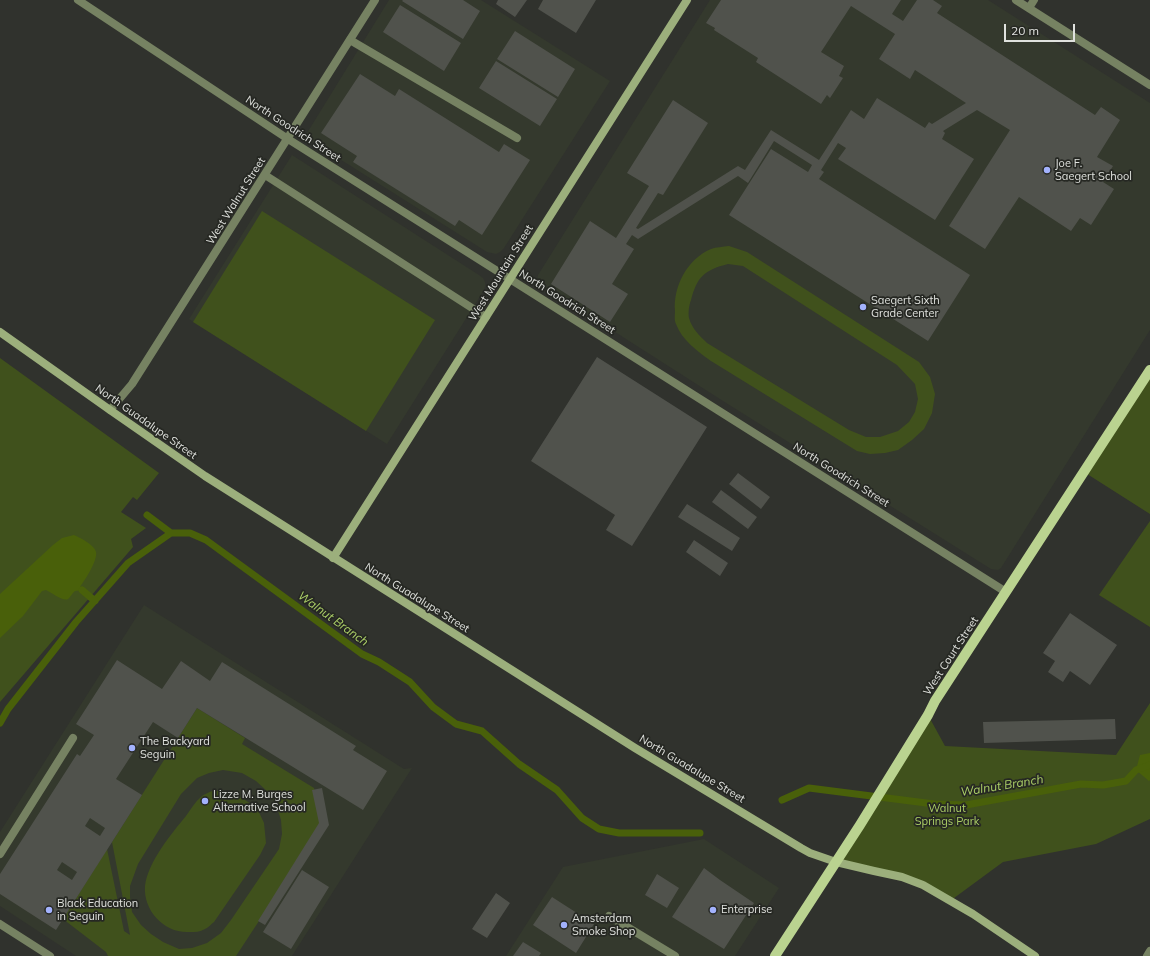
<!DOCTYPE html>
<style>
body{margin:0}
#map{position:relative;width:1150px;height:956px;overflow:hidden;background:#30322d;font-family:Mulish,sans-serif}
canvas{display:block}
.scale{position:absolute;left:1004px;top:24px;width:71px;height:18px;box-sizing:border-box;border:2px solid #e0e2de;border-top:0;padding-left:5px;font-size:12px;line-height:14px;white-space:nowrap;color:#e0e2de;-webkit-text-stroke:3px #262823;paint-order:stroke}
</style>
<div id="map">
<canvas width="1150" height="956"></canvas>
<div class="scale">20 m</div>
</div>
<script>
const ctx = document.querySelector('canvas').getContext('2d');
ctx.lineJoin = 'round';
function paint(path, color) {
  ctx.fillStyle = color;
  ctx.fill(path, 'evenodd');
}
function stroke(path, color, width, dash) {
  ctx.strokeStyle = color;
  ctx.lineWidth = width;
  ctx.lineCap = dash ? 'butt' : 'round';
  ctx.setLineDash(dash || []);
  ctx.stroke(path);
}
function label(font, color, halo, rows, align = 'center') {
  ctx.font = font + ' Mulish,sans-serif';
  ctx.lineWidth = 3.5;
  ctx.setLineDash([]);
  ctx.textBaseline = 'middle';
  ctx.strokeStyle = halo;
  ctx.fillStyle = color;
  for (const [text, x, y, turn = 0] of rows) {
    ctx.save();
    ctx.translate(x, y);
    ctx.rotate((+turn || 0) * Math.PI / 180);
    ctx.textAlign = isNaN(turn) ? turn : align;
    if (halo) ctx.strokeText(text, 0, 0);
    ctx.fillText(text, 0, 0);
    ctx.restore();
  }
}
paint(new Path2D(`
 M389 0H481L610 81 504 248 500 252 496 254 487 252 308 139 306 136 307 133Z
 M710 0H988L1150 103V330L1001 568 998 570 991 569 723 401 540 284 537 281 538 275Z
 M292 155 479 275 483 278 485 282V286L484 290 387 444 189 319Z
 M144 605 404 769 412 768 292 956H76L0 906V832Z
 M704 839 779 888 735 956H506L563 867Z`), '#34392d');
paint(new Path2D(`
 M262 211 435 320 366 431 193 322Z
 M729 246 747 252 919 362 930 377 935 394 932 413 924 429 912 440 898 450 885 453 870 454 857 451 711 361C697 351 682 340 676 324 674 320 675 315 675 311 673 287 687 259 711 249 716 247 723 247 729 246ZM728 264 743 266 897 365 915 384 918 399 915 412 909 422 898 431 880 437H866L849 430 707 343C700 336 692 329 689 318 688 313 689 305 691 300 697 277 704 270 728 264Z
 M0 358 159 473 137 500 133 497 121 512 146 528 131 539 133 547 0 702Z
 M1150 370V514L1084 472Z
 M1150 521V627L1099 595Z
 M1150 703V819L1096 844 1003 862 950 901 923 885 836 862 928 715 945 746 1116 755Z
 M197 708 245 738 242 744 314 788 322 825 236 956H108L106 952 63 919 107 849 124 931 130 935 112 842ZM223 770 242 773 256 781 268 792 276 804 281 820 282 834 279 849 231 920 221 933 207 943 192 948 179 949 163 942 151 934 141 925 132 912 130 897V886L138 864 181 794 197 778 209 773Z
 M212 791H226L242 798 257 808 264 823 266 843 260 855 214 922C211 924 208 928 205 929 200 932 195 932 190 932 165 934 143 911 145 886 148 862 171 834 186 816 191 809 195 802 201 797 204 794 208 793 212 791Z`), '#40511c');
paint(new Path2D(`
 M74 535C80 538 94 544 96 552 98 560 85 580 80 587L82 590 75 591C72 593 70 598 68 599 63 602 51 592 46 590L42 591 23 616 0 638V594L53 545 62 538Z
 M1150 753V780L1149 781 1136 770 1140 755Z`), '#49600a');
stroke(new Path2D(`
 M147 515 171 533
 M82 590 95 601
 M0 723 8 709 76 622 128 563 171 533H190L206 540 362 654 379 662 410 682 433 707 456 724 482 731 519 764 557 790 582 818 599 829 619 833H700
 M782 800 809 788 934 804 966 805 1081 784 1103 785 1126 781 1136 770 1150 765`), '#49600a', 7);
paint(new Path2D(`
 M403 0H463L480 11 463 39 402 1Z
 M498 0H527L515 17 496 4Z
 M543 0H596L576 33 538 9Z
 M721 0H901L892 14 903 21 917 0H933L942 6 937 13 1095 115 1101 107 1120 120 1097 157 1113 166 1103 182 1114 189 1091 225 1080 218 1071 231 1019 197 985 249 949 226 1010 130 977 110 943 131 945 133 942 139 974 159 935 220 838 159 846 148 838 143 821 170 824 172 819 179 970 275 928 341 729 215 771 149 808 172 812 165 774 141 748 183 738 176 638 239 632 235 626 244 634 249 612 284 628 294 610 322 551 284 590 221 616 238 649 186 627 173 673 100 708 123 663 195 658 193 636 228 638 229 738 166 745 170 771 130 819 160 851 110 864 119 877 98 925 128 929 122 932 124 966 103 915 70 910 79 879 59 895 34 851 6 821 52 844 66 839 76 843 78 830 98 827 95 821 104 756 62 758 58 714 30 715 28 706 23Z
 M400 5 461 43 444 71 383 32Z
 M515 31 575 69 558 97 497 59Z
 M496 61 557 99 540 126 479 88Z
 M360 74 395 96 399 89 499 152 504 144 530 160 482 235 459 220 455 226 353 162 357 156 321 133Z
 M597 357 707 427 632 546 606 530 615 515 531 461Z
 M738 473 770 497 761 509 729 484Z
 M721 490 757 517 748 529 712 502Z
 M687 504 740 538 732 551 678 517Z
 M694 540 728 563 720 576 686 552Z
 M1070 613 1117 645 1090 685 1070 671 1063 682 1048 672 1055 661 1043 653Z
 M117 660 162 689 181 661 210 681 222 662 356 746 353 750 387 771 363 810 197 708 178 738 153 722 116 779 142 795 56 930 0 894V874L77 754 80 756 94 735 76 724ZM90 818 105 828 100 836 85 826ZM62 862 77 872 72 880 57 870Z
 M1115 719 1116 739 984 743 983 722Z
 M322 788 329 825 265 925 258 921 319 823 312 790Z
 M704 868 720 880 754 903 724 949 672 917Z
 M302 870 329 887 291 949 263 932Z
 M657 874 679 888 667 908 645 895Z
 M496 893 510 903 487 938 472 929Z
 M552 897 594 924 576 953 533 925Z
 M523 942 541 953 539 956H513Z`), '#50524c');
stroke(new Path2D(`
 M350 40 517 138
 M265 175 486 317
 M0 854 73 738
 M609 916 675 956`), '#768262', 8);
stroke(new Path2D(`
 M78 0 288 139 1006 592
 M1016 0 1150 85
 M1029 8 1034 0
 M110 410 132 384 375 0
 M0 924 50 956
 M1147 956 1150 951`), '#768262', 8);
stroke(new Path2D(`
 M0 332 110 410 205 476 635 748 801 848 810 853 836 862 874 871 902 877 923 885 973 914 1035 956
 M333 558 687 0`), '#9caf7c', 8);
stroke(new Path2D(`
 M775 956 860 825 928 715 935 701 1150 370`), '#bad390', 10);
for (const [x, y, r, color] of [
 [1047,170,4,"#a3b2fd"],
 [863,307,4,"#a3b2fd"],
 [132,748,4,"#a3b2fd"],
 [205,801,4,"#a3b2fd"],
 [49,910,4,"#a3b2fd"],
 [713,910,4,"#a3b2fd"],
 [564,925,4,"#a3b2fd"]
]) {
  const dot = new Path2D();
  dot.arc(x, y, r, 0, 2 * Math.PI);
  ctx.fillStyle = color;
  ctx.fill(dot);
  stroke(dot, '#262823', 1.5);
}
label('11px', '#e0e2de', '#262823', [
 ["North Goodrich Street",293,129,33],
 ["West Walnut Street",236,201,-58],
 ["West Mountain Street",501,273,-58],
 ["North Goodrich Street",567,302,32],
 ["North Guadalupe Street",146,422,35],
 ["North Goodrich Street",841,475,32],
 ["North Guadalupe Street",417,598,32],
 ["West Court Street",951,656,-57],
 ["North Guadalupe Street",692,769,31]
]);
label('11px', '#e0e2de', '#262823', [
 ["Joe F.",1055,164],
 ["Saegert School",1055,177],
 ["Saegert Sixth",871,301],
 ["Grade Center",871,314],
 ["The Backyard",140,742],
 ["Seguin",140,755],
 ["Lizze M. Burges",213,795],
 ["Alternative School",213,808],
 ["Black Education",57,904],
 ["in Seguin",57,917],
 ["Enterprise",721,910],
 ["Amsterdam",572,919],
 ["Smoke Shop",572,932]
], 'left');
label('11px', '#accf66', '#262823', [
 ["Walnut",947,809],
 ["Springs Park",947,822]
]);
label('italic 12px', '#add168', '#262823', [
 ["Walnut Branch",333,619,36],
 ["Walnut Branch",1002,786,-9]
]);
</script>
